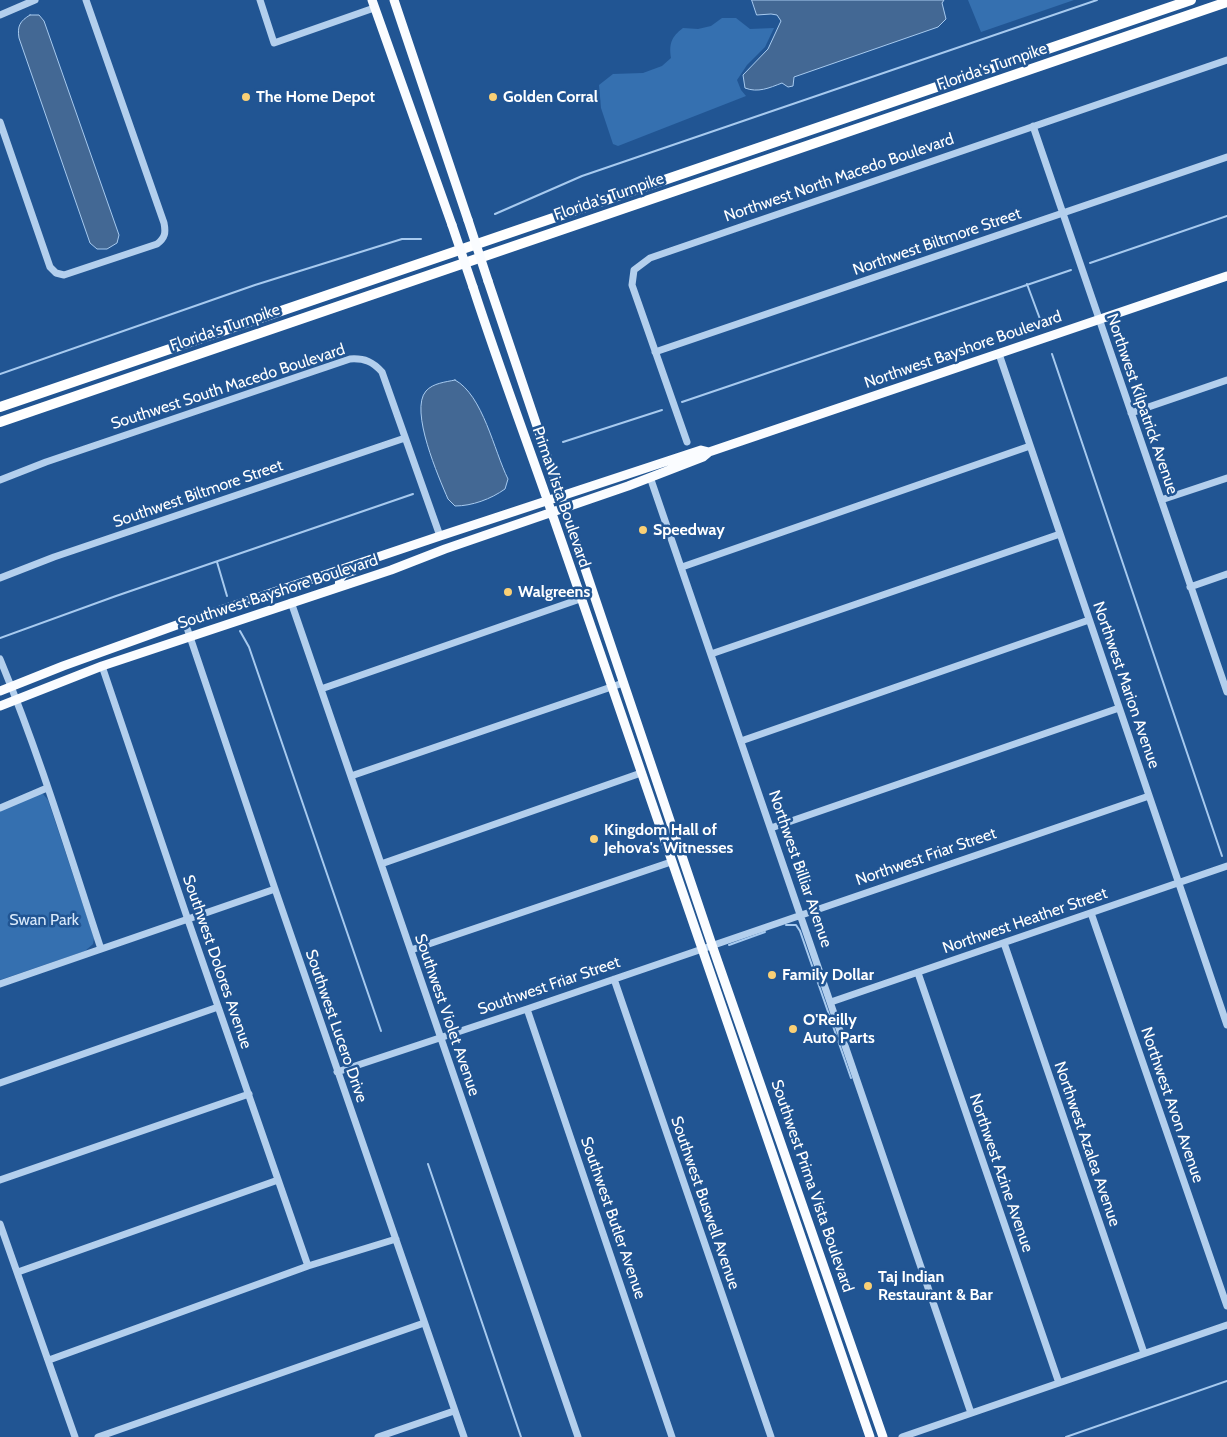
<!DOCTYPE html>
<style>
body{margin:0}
canvas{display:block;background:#215593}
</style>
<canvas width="1227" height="1437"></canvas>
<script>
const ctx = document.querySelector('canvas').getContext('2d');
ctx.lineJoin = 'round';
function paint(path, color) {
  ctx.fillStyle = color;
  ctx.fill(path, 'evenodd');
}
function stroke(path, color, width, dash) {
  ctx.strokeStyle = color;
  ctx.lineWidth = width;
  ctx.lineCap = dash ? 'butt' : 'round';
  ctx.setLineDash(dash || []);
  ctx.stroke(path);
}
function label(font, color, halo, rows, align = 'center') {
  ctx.font = font + ' Cabin,sans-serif';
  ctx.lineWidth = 5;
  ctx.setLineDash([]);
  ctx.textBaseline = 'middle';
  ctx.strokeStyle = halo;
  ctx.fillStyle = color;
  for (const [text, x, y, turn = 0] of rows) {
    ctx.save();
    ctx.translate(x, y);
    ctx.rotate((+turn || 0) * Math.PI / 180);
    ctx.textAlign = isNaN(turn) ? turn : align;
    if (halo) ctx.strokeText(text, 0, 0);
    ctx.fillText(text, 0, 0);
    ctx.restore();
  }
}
paint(new Path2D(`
 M968 0H1074L981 32Z
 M722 18H736L750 29 774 28 765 47 747 65 737 80 741 90 746 96 618 146 613 144 601 108 599 85 613 74 643 73 662 66 671 58C669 44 671 37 683 28L698 29 711 26Z
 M38 794H43L48 800 94 938 93 944 85 951 0 980V810Z`), '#3570b0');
const water = new Path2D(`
 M752 0H944L942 3 946 19 938 27 794 77 793 86 788 87 782 83C769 88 758 93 745 88L743 75 768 49 781 21 777 15 771 14 757 15Z
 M30 15H39L44 21 119 235 117 243 107 249H97L90 243 19 38C17 26 20 21 30 15Z
 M455 380C483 395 494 451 508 479L505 489C491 499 472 506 455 506L448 499C439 478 409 410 426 391 433 383 446 382 455 380Z`);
paint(water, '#436894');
stroke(water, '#a7caef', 1);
stroke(new Path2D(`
 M495 214 582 176 1097 0
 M1090 263 1227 216
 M1027 284 1040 319
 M1052 354 1222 856
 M0 374 255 285 402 239H421
 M682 402 1071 270
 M563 442 662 410
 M217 562 227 596
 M240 631 249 647 381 1031
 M0 638 116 596 413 494
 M786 925H796L800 931 851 1078
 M729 945 765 932
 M428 1164 521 1437
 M1066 1437 1227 1381`), '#a7caef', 2);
stroke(new Path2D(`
 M260 0 274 43 374 8
 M0 15 35 0
 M0 122 50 267 56 273 64 275 157 244C165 238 166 233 164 223L86 0
 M1033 126 1227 692
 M655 352 1227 157
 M999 354 1227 1025
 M1131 413 1227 380
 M687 442 632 285 634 270 650 258 1227 60
 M650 477 971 1413
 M0 480 46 462 350 359C365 358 373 362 382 372L440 536
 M1161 500 1227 478
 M682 567 1030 446
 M0 578 54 557 405 438
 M1190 587 1227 574
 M291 602 578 1437
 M185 622 275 889 464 1437
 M711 654 1060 534
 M0 659C39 753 69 852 101 949
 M102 666 188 920 308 1266
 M321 689 580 599
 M741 741 1089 620
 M351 776 623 683
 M0 808 47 788
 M771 828 1119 708
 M381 864 641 773
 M1091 913 1227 1306
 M1004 943 1144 1353
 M411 950 671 862
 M918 973 1059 1383
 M614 979 771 1437
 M0 984 275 889
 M831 1002 1227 866
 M527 1009 672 1437
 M337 1072 527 1009 1149 796
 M0 1083 218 1007
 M0 1180 249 1094
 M0 1224 75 1437
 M18 1272 278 1180
 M49 1360 308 1266 396 1239
 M98 1437 424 1323
 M378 1437 454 1411
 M902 1437 1227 1325`), '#b3cfed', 7);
stroke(new Path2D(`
 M372 0 452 225
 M394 0 468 220
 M488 281 712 945 883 1437
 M473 287C496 358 522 428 547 499 569 562 590 624 612 687L870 1437
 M339 587 340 578 344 574 353 571
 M0 691 63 666 185 622 440 536 701 450 709 452
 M0 706 102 666 391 570 445 549 628 486 703 457 709 452 1227 276`), '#fafcff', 9);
stroke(new Path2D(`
 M0 407 1191 0
 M0 422 1227 2`), '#fff', 10);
stroke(new Path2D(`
 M468 220 488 281
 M452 225 473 287`), '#fafcff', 9);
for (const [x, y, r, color] of [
 [246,97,5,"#fad075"],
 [493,97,5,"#fad075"],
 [643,530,5,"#fad075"],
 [508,592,5,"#fad075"],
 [594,839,5,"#fad075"],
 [772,975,5,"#fad075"],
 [793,1029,5,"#fad075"],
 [868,1286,5,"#fad075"]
]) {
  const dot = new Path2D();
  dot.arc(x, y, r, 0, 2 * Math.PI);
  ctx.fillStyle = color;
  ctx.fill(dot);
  stroke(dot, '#215593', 2);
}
label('16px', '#fff', '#215593', [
 ["Florida's Turnpike",992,67,-19],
 ["Northwest North Macedo Boulevard",839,178,-19],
 ["Florida's Turnpike",609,197,-19],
 ["Northwest Biltmore Street",937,242,-19],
 ["Florida's Turnpike",225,328,-19],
 ["Northwest Bayshore Boulevard",963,350,-19],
 ["Southwest South Macedo Boulevard",228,387,-18],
 ["Northwest Kilpatrick Avenue",1142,404,71],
 ["Southwest Biltmore Street",198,494,-19],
 ["Prima Vista Boulevard",561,497,71],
 ["Southwest Bayshore Boulevard",278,592,-18],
 ["Northwest Marion Avenue",1126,685,71],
 ["Northwest Friar Street",926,857,-19],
 ["Northwest Billiar Avenue",800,869,71],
 ["Northwest Heather Street",1025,921,-19],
 ["Southwest Dolores Avenue",217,962,71],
 ["Southwest Friar Street",549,986,-19],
 ["Southwest Violet Avenue",447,1015,71],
 ["Southwest Lucero Drive",336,1026,71],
 ["Northwest Avon Avenue",1172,1105,71],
 ["Northwest Azalea Avenue",1087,1144,71],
 ["Northwest Azine Avenue",1001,1173,71],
 ["Southwest Prima Vista Boulevard",812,1186,71],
 ["Southwest Buswell Avenue",705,1203,71],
 ["Southwest Butler Avenue",613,1218,71]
]);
label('bold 16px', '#fff', '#215593', [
 ["The Home Depot",256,97],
 ["Golden Corral",503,97],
 ["Speedway",653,530],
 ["Walgreens",518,592],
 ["Kingdom Hall of",604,830],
 ["Jehova's Witnesses",604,848],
 ["Family Dollar",782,975],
 ["O'Reilly",803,1020],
 ["Auto Parts",803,1038],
 ["Taj Indian",878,1277],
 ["Restaurant & Bar",878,1295]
], 'left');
label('16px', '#d9e9fa', '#215593', [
 ["Swan Park",44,920]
]);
</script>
